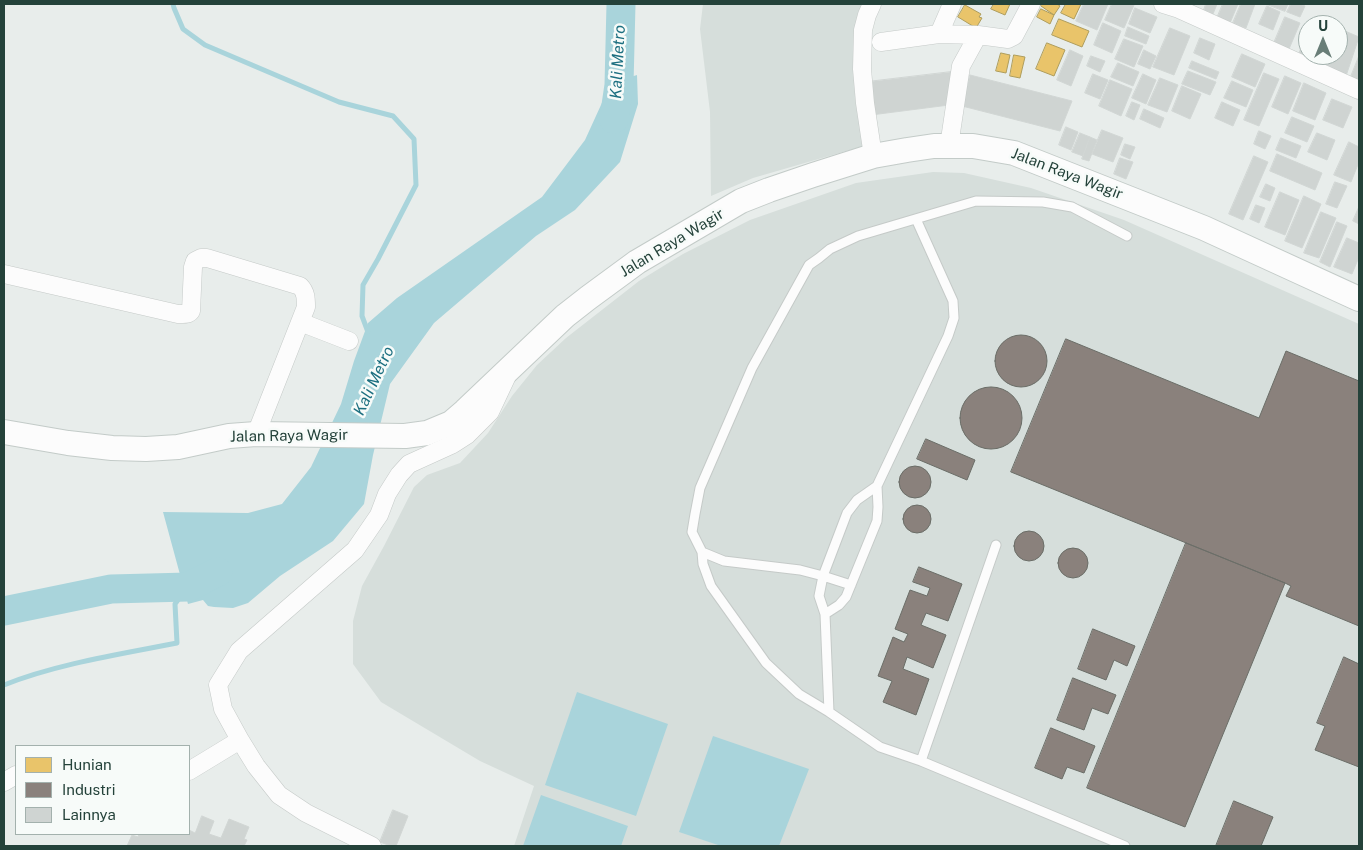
<!DOCTYPE html>
<style>
body{margin:0}
#map{position:relative;width:1363px;height:850px;overflow:hidden;background:#e8edeb;font-family:"Public Sans",sans-serif}
canvas{display:block}
.frame{position:absolute;inset:0;border:5px solid #24423a;pointer-events:none}
.legend{position:absolute;left:15px;top:745px;width:175px;height:90px;box-sizing:border-box;background:#f7fbf9;border:1px solid #a3b1ad;margin:0;padding:6px 9px;list-style:none;font-size:15px;color:#24423a}
.legend li{display:flex;align-items:center;gap:10px;height:25px}
.legend b{width:25px;border:1px solid #a3b1ad}
.north{position:absolute;left:1298px;top:15px;width:50px;height:50px;box-sizing:border-box;background:#f7fbf9;border:1px solid #a3b1ad;border-radius:50%;rotate:0deg;font-size:14px;font-weight:700;line-height:20px;text-align:center;color:#24423a}
.north::after{content:'';display:block;margin:auto;width:18px;height:22px;background:#697e78;clip-path:polygon(50% 0,100% 100%,50% 72%,0 100%)}
</style>
<div id="map">
<canvas width="1363" height="850"></canvas>
<div class="frame"></div>
<ul class="legend">
<li><b style="height:14px;background:#e9c46a"></b>Hunian</li>
<li><b style="height:14px;background:#8a817c"></b>Industri</li>
<li><b style="height:14px;background:#cfd4d2"></b>Lainnya</li>
</ul>
<div class="north">U</div>
</div>
<script>
const ctx = document.querySelector('canvas').getContext('2d');
ctx.lineJoin = 'round';
function paint(path, color) {
  ctx.fillStyle = color;
  ctx.fill(path, 'evenodd');
}
function stroke(path, color, width, dash) {
  ctx.strokeStyle = color;
  ctx.lineWidth = width;
  ctx.lineCap = dash ? 'butt' : 'round';
  ctx.setLineDash(dash || []);
  ctx.stroke(path);
}
function label(font, color, halo, rows, align = 'center') {
  ctx.font = font + ' "Public Sans",sans-serif';
  ctx.lineWidth = 5;
  ctx.setLineDash([]);
  ctx.textBaseline = 'middle';
  ctx.strokeStyle = halo;
  ctx.fillStyle = color;
  for (const [text, x, y, turn = 0] of rows) {
    ctx.save();
    ctx.translate(x, y);
    ctx.rotate((+turn || 0) * Math.PI / 180);
    ctx.textAlign = isNaN(turn) ? turn : align;
    if (halo) ctx.strokeText(text, 0, 0);
    ctx.fillText(text, 0, 0);
    ctx.restore();
  }
}
paint(new Path2D(`
 M703 4H868L867 145 753 178 711 196 710 112 700 29Z
 M933 172 964 173 1031 188 1124 220 1359 324V846H514L534 786 480 761 381 702 353 664V621L362 586 384 546 414 487 427 475 460 463 488 433 512 396 537 365 566 338 639 281 683 254 750 220 856 183Z`), '#d6dedb');
paint(new Path2D(`
 M637 75 638 104 620 162 575 210 536 236 434 323 390 384 373 455 364 504 333 541 280 576 248 603 233 608 214 607 208 606 203 600 188 604 163 512 248 513 282 504 311 467 341 404 354 361 368 323 397 298 542 197 585 140 611 83Z
 M577 692 668 724 636 816 545 785Z
 M713 736 809 769 779 846H721L679 832Z
 M541 795 628 826 621 846H523Z`), '#a9d4db');
const homes = new Path2D(`
 M994 4H1010L1005 15 991 9Z
 M1042 4H1057L1060 6 1054 15 1041 6Z
 M1066 4H1081L1074 19 1061 13Z
 M965 5 981 14 979 17 982 18 976 28 958 17Z
 M1041 9 1054 15 1050 24 1037 17Z
 M1059 19 1089 31 1082 47 1052 35Z
 M1047 43 1065 50 1054 76 1036 69Z
 M1001 53 1010 55 1006 73 996 71Z
 M1014 55 1025 57 1020 78 1010 76Z`);
paint(homes, '#e9c46a');
stroke(homes, '#ae9d5c', 1);
const industry = new Path2D(`
 M995 361a26 26 0 1 1 52 0a26 26 0 1 1-52 0Z
 M1066 339 1259 418 1286 351 1359 381V626L1286 596 1291 586 1285 583 1011 472Z
 M960 418a31 31 0 1 1 62 0a31 31 0 1 1-62 0Z
 M926 439 975 460 967 480 917 459Z
 M899 482a16 16 0 1 1 32 0a16 16 0 1 1-32 0Z
 M903 519a14 14 0 1 1 28 0a14 14 0 1 1-28 0Z
 M1014 546a15 15 0 1 1 30 0a15 15 0 1 1-30 0Z
 M1186 543 1285 583 1185 827 1087 788Z
 M1058 563a15 15 0 1 1 30 0a15 15 0 1 1-30 0Z
 M919 567 962 584 948 621 926 613 921 625 946 635 933 668 907 657 903 669 929 679 916 715 883 702 892 681 878 676 893 637 904 642 908 634 895 629 910 590 927 596 930 588 913 582Z
 M1093 629 1135 646 1127 666 1114 660 1106 680 1078 669Z
 M1344 657 1359 664V767L1315 750 1325 726 1317 723Z
 M1073 678 1116 695 1108 714 1092 708 1084 730 1057 720Z
 M1051 728 1095 746 1084 773 1067 767 1062 779 1035 768Z
 M1234 801 1273 817 1261 846H1216Z`);
paint(industry, '#8a817c');
stroke(industry, '#6b6e68', 1);
stroke(new Path2D(`
 M173 4 174 8 183 29 205 45 339 102 393 116 414 139 416 185 378 259 363 285 362 316 368 332
 M4 685C56 664 121 654 177 643L175 604 187 587`), '#a9d4db', 5);
stroke(new Path2D(`
 M614 119 619 85 621 4
 M4 611 111 589 188 587 218 572`), '#a9d4db', 29);
const building = new Path2D(`
 M1084 4H1108L1097 30 1076 21Z
 M1112 4H1131L1134 5 1124 28 1105 20Z
 M1206 4H1217L1213 14 1204 10Z
 M1223 4H1238L1230 23 1217 18Z
 M1241 4H1255L1246 28 1233 23Z
 M1266 4H1288L1285 11Z
 M1291 4H1300L1305 6 1300 17 1287 12Z
 M1267 6 1280 12 1273 30 1259 24Z
 M1135 8 1157 17 1150 33 1129 24Z
 M1285 17 1300 23 1289 49 1274 43Z
 M1103 23 1121 31 1112 53 1094 45Z
 M1128 27 1149 36 1146 44 1125 36Z
 M1170 28 1190 36 1174 75 1153 67Z
 M1338 28 1359 37 1345 79 1317 65 1321 55H1338Z
 M1308 31V55H1312L1311 59 1299 54Z
 M1200 38 1215 44 1209 60 1194 53Z
 M1124 39 1143 46 1134 67 1115 59Z
 M1070 50 1083 56 1071 86 1057 80Z
 M1144 50 1156 56 1150 69 1138 64Z
 M1242 54 1265 64 1255 87 1232 77Z
 M1091 56 1105 61 1100 72 1087 66Z
 M1359 56V83L1350 79Z
 M1192 61 1219 72 1216 79 1189 68Z
 M1118 63 1139 72 1133 86 1111 77Z
 M1188 71 1216 82 1210 95 1182 84Z
 M951 72 949 105 871 115 867 82Z
 M1264 73 1279 79 1259 126 1244 120Z
 M1093 74 1108 80 1100 99 1085 93Z
 M1143 74 1156 80 1146 104 1132 98Z
 M970 75 1072 101 1060 131 962 106Z
 M1285 76 1301 83 1288 114 1272 107Z
 M1160 78 1178 85 1167 112 1148 105Z
 M1110 80 1132 89 1121 116 1099 106Z
 M1232 81 1253 90 1246 107 1224 98Z
 M1304 83 1326 93 1315 120 1293 111Z
 M1182 86 1201 94 1190 119 1172 111Z
 M1332 99 1352 107 1343 128 1323 120Z
 M1132 102 1140 105 1134 120 1126 116Z
 M1222 102 1240 110 1233 126 1215 118Z
 M1144 109 1164 118 1160 128 1140 119Z
 M1292 117 1314 126 1307 142 1285 133Z
 M1066 127 1078 132 1071 150 1059 145Z
 M1102 130 1123 138 1113 162 1092 154Z
 M1259 131 1271 136 1265 149 1254 144Z
 M1080 133 1090 137 1083 156 1072 152Z
 M1317 133 1335 140 1327 160 1308 152Z
 M1090 137 1097 140 1089 161 1082 159Z
 M1281 138 1301 146 1296 158 1276 150Z
 M1349 142 1359 147V162L1351 182 1334 175Z
 M1125 144 1135 147 1130 159 1121 155Z
 M1277 154 1322 173 1315 190 1270 171Z
 M1254 156 1268 162 1243 220 1229 214Z
 M1120 158 1133 162 1126 179 1114 174Z
 M1335 182 1347 186 1337 208 1326 204Z
 M1266 184 1275 188 1270 201 1260 197Z
 M1280 192 1299 200 1285 235 1265 227Z
 M1304 196 1321 204 1302 248 1285 241Z
 M1256 205 1265 208 1259 223 1250 219Z
 M1359 207V224L1353 221Z
 M1321 212 1336 218 1319 258 1304 253Z
 M1337 222 1347 226 1330 267 1320 262Z
 M1347 238 1359 243V257L1352 274 1334 267Z
 M393 810 408 816 396 846H391L380 842Z
 M202 816 214 821 209 834 221 838 229 819 249 827 244 839 247 840 244 846H127L132 835 138 837 139 834H189V830L195 833Z`);
paint(building, '#cfd4d2');
stroke(building, '#d1d6d4', 1);
const service = new Path2D(`
 M877 486 857 500 847 513 823 576 819 596 825 614 829 712 880 747 921 761 1125 846
 M702 552 703 564 711 586 766 663 799 694 829 712
 M851 585 823 576 800 570 724 561 702 552 692 532 695 514 700 488 752 368 809 265 819 258 830 249 858 236 976 201 1043 202 1072 207 1127 236
 M825 614 839 605 846 597 877 521 878 507 877 486 948 336 954 318 953 301 916 219
 M921 761 996 545`);
const minor = new Path2D(`
 M872 4 867 15 863 30 862 69 865 103 873 156
 M1163 4 1179 9 1359 90
 M939 34 978 35 1008 39 1014 36 1031 4
 M881 42 939 34 952 4
 M949 146 961 66 978 35
 M4 274 178 314C184 314 188 315 191 311L193 267 195 261 201 258H207L300 286C306 292 306 299 306 307L256 434
 M300 322 349 341
 M189 771 240 740
 M4 782 16 775
 M372 846 306 813 279 795 256 766 240 740 223 709 218 685 239 651 355 550 379 515 387 494 399 475 409 464 453 444 467 435 490 412 506 378`);
const secondary = new Path2D(`
 M4 432 68 443 112 448 146 449 178 447 229 436 256 434 405 436 427 433 451 423 465 411 565 316 588 298 637 262 741 201 769 190 813 175 873 156 907 150 934 146H973L1014 153 1204 228 1359 299`);
stroke(service, '#c5cac8', 11);
stroke(minor, '#c5cac8', 19);
stroke(secondary, '#c3cbc8', 26);
stroke(service, '#fcfcfc', 9);
stroke(minor, '#fcfcfc', 18);
stroke(secondary, '#fcfcfc', 24);
label('15px', '#24423a', '#f7fbf9', [
 ["Jalan Raya Wagir",1067,174,21],
 ["Jalan Raya Wagir",672,243,-31],
 ["Jalan Raya Wagir",289,436,-1]
]);
label('italic 16px', '#1c6f80', '#f7fbf9', [
 ["Kali Metro",618,62,-87],
 ["Kali Metro",374,381,-65]
]);
</script>
